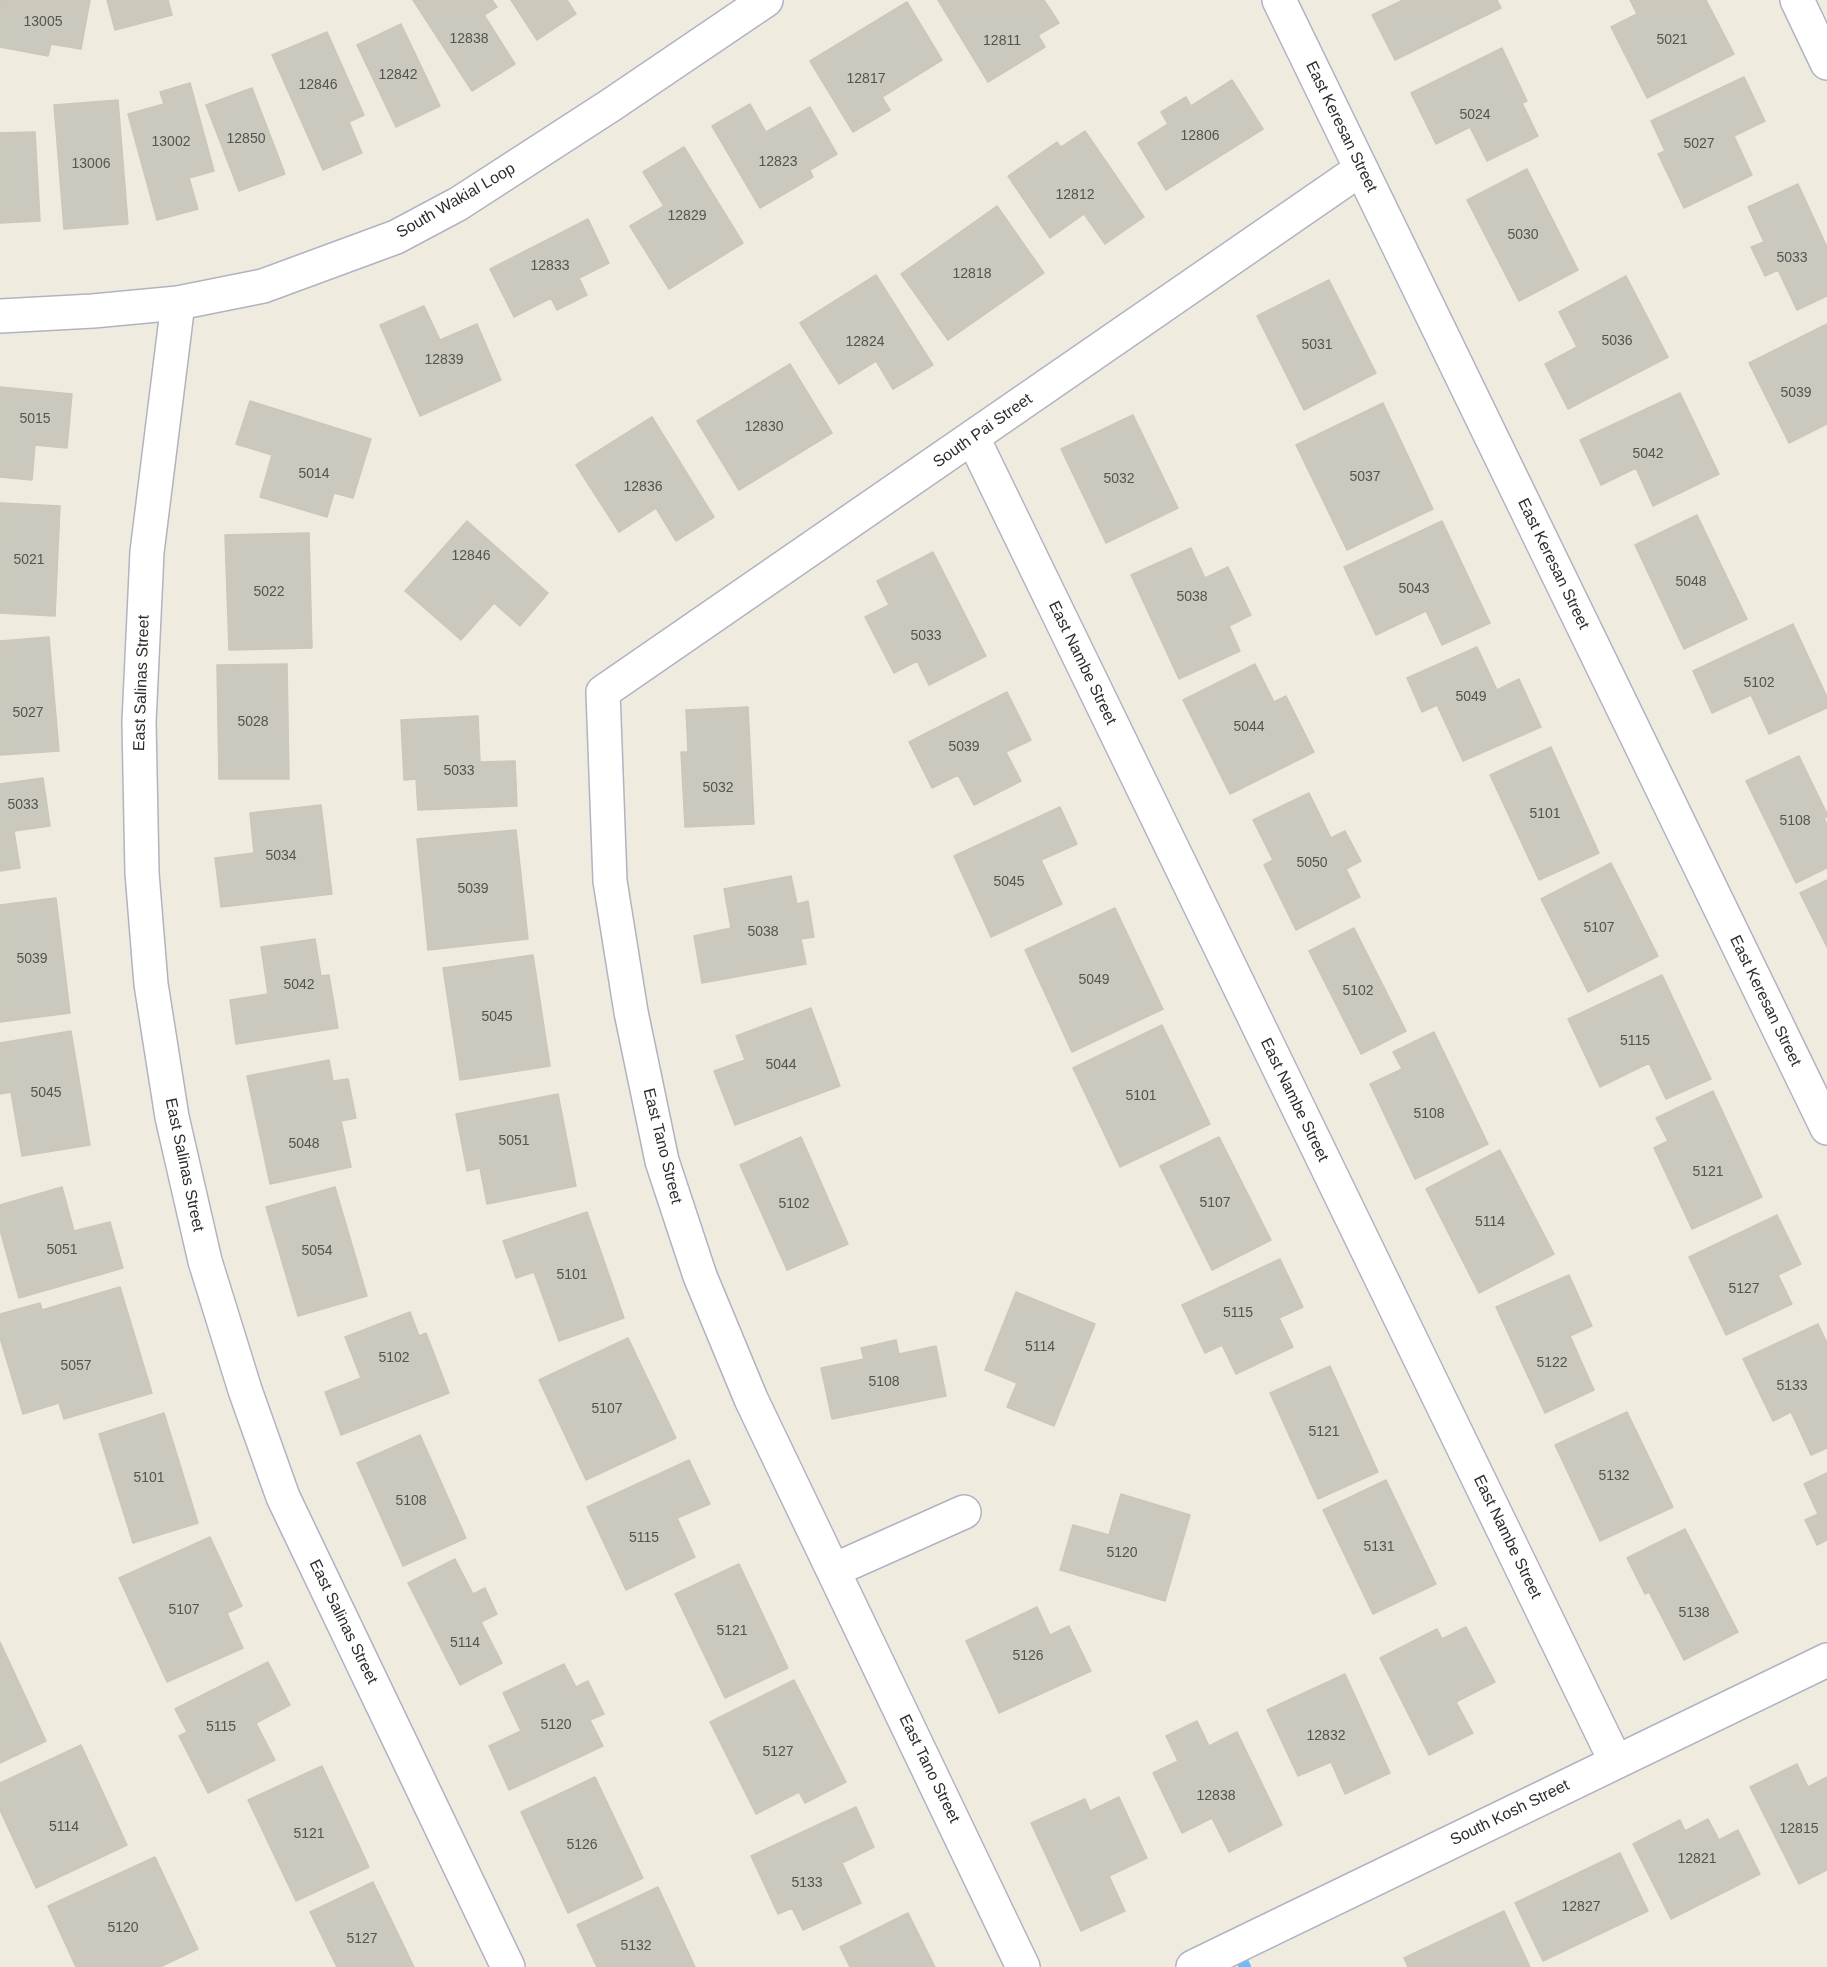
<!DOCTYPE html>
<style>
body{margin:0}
canvas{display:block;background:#f0ebdf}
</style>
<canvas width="1827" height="1967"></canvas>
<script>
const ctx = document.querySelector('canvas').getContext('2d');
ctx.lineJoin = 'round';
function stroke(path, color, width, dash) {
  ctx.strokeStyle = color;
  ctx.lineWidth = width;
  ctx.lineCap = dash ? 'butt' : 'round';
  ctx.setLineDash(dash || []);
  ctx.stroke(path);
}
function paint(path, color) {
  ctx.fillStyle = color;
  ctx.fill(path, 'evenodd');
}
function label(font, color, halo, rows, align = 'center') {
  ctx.font = font + ' Helvetica,sans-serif';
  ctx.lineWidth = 4.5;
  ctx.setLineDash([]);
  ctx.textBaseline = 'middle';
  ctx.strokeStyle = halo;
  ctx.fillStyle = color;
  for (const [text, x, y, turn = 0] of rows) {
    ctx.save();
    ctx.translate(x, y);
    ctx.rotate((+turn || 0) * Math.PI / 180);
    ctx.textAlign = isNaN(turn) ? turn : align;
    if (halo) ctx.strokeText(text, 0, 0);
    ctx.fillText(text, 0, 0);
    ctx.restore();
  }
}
stroke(new Path2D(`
 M1236 1948 1245 1967`), '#68befc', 12);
const building = new Path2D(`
 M0 0H90L81 49 51 44 48 56 0 47Z
 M107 0H168L172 15 115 30Z
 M413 0H492L497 7 484 15 515 64 472 91Z
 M511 0H567L576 14 537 40Z
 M938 0H1044L1059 23 1038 35 1045 47 988 82Z
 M1403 0H1497L1501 8 1395 60 1372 15Z
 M1630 0H1706L1734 54 1647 98 1611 27 1637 14Z
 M907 2 942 60 882 97 890 110 853 132 810 61Z
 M401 24 440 106 396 127 357 45Z
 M327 32 364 115 349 122 362 153 323 170 272 55Z
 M1502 48 1527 101 1522 103 1538 136 1487 161 1470 127 1436 144 1411 93Z
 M1744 77 1765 121 1734 136 1752 175 1684 208 1658 154 1665 151 1651 121Z
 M1232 80 1263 129 1166 190 1138 143 1168 124 1161 112 1186 97 1191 106Z
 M190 83 214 171 189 178 198 209 157 220 128 114 164 104 160 92Z
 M252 88 285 174 239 191 206 105Z
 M118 100 128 224 64 229 54 105Z
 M750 104 766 132 810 107 837 154 810 170 813 177 760 208 712 126Z
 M1085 131 1144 217 1105 244 1084 214 1050 238 1008 176 1057 142 1061 147Z
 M35 132 40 221 0 223V133Z
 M684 147 743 243 669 289 630 226 664 206 643 172Z
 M1527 169 1578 270 1519 301 1467 200Z
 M1798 184 1827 247V296L1797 310 1778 270 1765 276 1751 247 1764 242 1748 207Z
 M997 206 1044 273 948 340 901 274Z
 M588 219 609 263 579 278 587 295 557 310 551 298 514 317 490 269Z
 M876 275 933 365 893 389 876 361 839 384 800 323Z
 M1626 276 1668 357 1568 409 1545 364 1577 347 1559 312Z
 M1329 280 1376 373 1304 410 1257 316Z
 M424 306 440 340 477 324 501 380 420 416 380 325Z
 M1827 324V424L1789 443 1749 363Z
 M790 364 832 433 739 490 697 421Z
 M0 387 72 394 67 448 35 445 32 480 0 477Z
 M1680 393 1719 474 1653 506 1636 468 1601 485 1580 440Z
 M250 401 371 439 353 498 334 493 327 517 260 497 272 455 236 444Z
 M1383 403 1433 509 1347 550 1296 445Z
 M1133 415 1178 508 1106 543 1061 449Z
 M652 417 714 517 676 541 656 508 619 532 576 465Z
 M0 503 60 506 55 616 0 613Z
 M1697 515 1747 619 1684 649 1635 545Z
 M467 521 548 593 520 626 494 603 461 640 405 591Z
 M1442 521 1490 623 1442 645 1426 611 1376 635 1344 567Z
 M309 533 312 648 229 650 225 535Z
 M1191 548 1205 578 1228 567 1251 615 1229 626 1240 651 1179 679 1131 575Z
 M933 552 986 656 929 685 917 661 894 673 865 617 889 605 877 581Z
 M1793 624 1827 697V708L1769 734 1751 695 1712 713 1693 671Z
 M49 637 59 751 0 755V641Z
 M1477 647 1497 690 1519 679 1541 727 1463 761 1437 705 1422 712 1407 678Z
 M287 664 289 779H219L217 665Z
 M1255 664 1274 702 1286 696 1314 752 1230 794 1183 700Z
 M1007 692 1031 740 1006 752 1021 781 974 805 958 775 932 788 909 742Z
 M748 707 754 824 685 827 681 752H688L686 710Z
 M478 716 480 762 515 761 517 806 418 810 416 779 404 780 401 720Z
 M1551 747 1599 853 1539 880 1490 775Z
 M1799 756 1827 814V817L1824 818 1827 825V868L1796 883 1746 781Z
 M43 778 50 826 14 831 20 868 0 871V784Z
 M1309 793 1331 838 1345 831 1361 861 1346 869 1360 897 1296 930 1264 865 1273 860 1253 820Z
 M321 805 332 894 221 907 215 858 254 853 250 813Z
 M1060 807 1077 844 1041 860 1062 904 991 937 954 856Z
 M516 830 528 939 428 950 417 839Z
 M1611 863 1658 956 1588 992 1541 899Z
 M791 876 797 904 808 901 814 937 801 939 806 964 702 983 694 936 731 928 724 889Z
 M1827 880V947L1800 893Z
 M56 898 70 1013 0 1022V905Z
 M1115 908 1163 1009 1072 1052 1025 950Z
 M1354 928 1406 1031 1361 1054 1309 951Z
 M315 939 321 976 329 975 338 1028 236 1044 230 1000 268 994 261 947Z
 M533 955 550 1066 460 1080 443 968Z
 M1662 975 1711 1079 1666 1099 1649 1063 1600 1087 1568 1019Z
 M811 1008 840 1086 735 1125 714 1071 745 1060 736 1036Z
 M1162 1025 1210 1124 1120 1167 1073 1068Z
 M71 1031 90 1145 22 1156 11 1092 0 1094V1043Z
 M1434 1032 1488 1144 1415 1179 1370 1084 1402 1069 1393 1052Z
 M329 1060 333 1081 348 1079 356 1118 341 1121 351 1167 270 1184 247 1076Z
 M1713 1091 1762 1197 1692 1229 1654 1148 1668 1141 1656 1118Z
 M558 1094 576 1186 487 1204 480 1168 467 1171 456 1114Z
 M801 1137 848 1244 787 1270 740 1165Z
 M1219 1137 1271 1240 1212 1270 1160 1166Z
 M1500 1150 1554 1254 1479 1293 1426 1189Z
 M62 1187 74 1231 110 1222 123 1268 19 1298 0 1230V1205Z
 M335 1187 367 1296 298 1316 266 1207Z
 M587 1212 624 1318 559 1341 534 1272 516 1278 503 1241Z
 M1777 1215 1801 1264 1778 1275 1792 1304 1726 1335 1689 1257Z
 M1280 1259 1303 1307 1279 1318 1293 1347 1236 1374 1222 1345 1205 1353 1182 1305Z
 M1569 1275 1592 1326 1570 1336 1594 1390 1545 1413 1496 1307Z
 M120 1287 152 1393 64 1419 59 1403 23 1414 0 1338V1314L40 1303 42 1310Z
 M1016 1292 1095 1324 1054 1426 1007 1407 1017 1383 985 1370Z
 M410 1312 419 1336 426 1333 449 1393 341 1435 325 1392 361 1378 345 1337Z
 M1818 1324 1827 1343V1448L1811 1455 1791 1412 1773 1421 1743 1359Z
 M628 1338 676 1438 586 1480 539 1380Z
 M896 1340 899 1354 936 1346 946 1396 832 1419 821 1368 864 1359 861 1348Z
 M1330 1366 1378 1472 1318 1499 1270 1393Z
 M1627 1412 1673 1507 1600 1541 1555 1445Z
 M164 1413 198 1523 133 1543 99 1434Z
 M420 1435 466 1538 403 1566 357 1463Z
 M689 1460 710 1504 677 1518 695 1557 626 1590 587 1507Z
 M1827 1473V1540L1817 1545 1805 1520 1818 1514 1804 1484Z
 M1386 1480 1436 1584 1373 1614 1323 1510Z
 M1121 1494 1190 1515 1165 1601 1060 1570 1073 1525 1109 1535Z
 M1685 1529 1738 1632 1684 1660 1649 1592 1645 1594 1627 1558Z
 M210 1537 242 1606 227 1613 243 1648 167 1682 119 1578Z
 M455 1559 473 1594 485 1588 497 1614 481 1622 502 1663 460 1685 408 1583Z
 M739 1564 788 1668 725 1698 675 1594Z
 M1037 1607 1050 1635 1069 1626 1091 1671 999 1713 966 1641Z
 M1466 1627 1495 1682 1456 1702 1473 1733 1429 1755 1380 1658 1437 1629 1442 1639Z
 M0 1642 46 1741 0 1763Z
 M268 1662 290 1705 256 1723 275 1760 208 1793 179 1736 187 1732 175 1709Z
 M564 1664 576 1687 588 1681 604 1714 590 1720 603 1746 509 1790 489 1746 521 1731 503 1693Z
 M1345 1674 1390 1773 1345 1794 1331 1762 1298 1776 1267 1710Z
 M794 1680 846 1782 805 1803 799 1792 756 1814 710 1722Z
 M1197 1721 1209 1746 1237 1732 1282 1825 1229 1852 1212 1818 1182 1833 1153 1773 1178 1761 1166 1736Z
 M81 1745 127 1845 36 1888 0 1810V1783Z
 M1797 1764 1808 1787 1827 1777V1870L1799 1884 1750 1787Z
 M322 1766 369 1867 296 1901 248 1800Z
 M595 1777 643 1878 568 1913 521 1812Z
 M1119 1797 1147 1858 1109 1876 1125 1911 1081 1931 1031 1823 1085 1799 1090 1811Z
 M856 1807 874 1847 842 1863 861 1903 803 1930 792 1908 778 1914 751 1856Z
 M1708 1819 1719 1840 1738 1830 1760 1874 1671 1919 1633 1844 1680 1820 1685 1831Z
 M1620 1853 1648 1911 1543 1961 1515 1903Z
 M155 1857 198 1949 160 1967H76L48 1906Z
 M373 1882 414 1967H337L310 1912Z
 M658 1887 695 1967H597L577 1925Z
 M1504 1911 1530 1967H1408L1404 1958Z
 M908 1913 935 1967H850L840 1947Z`);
paint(building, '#cbc9bd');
stroke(building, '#ccc8b7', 1.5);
const street = new Path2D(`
 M1279 0 1827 1128
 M1797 0 1827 63
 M178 303 147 552 139 722 142 873 151 984 172 1117 205 1261 245 1390 283 1497 508 1967
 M0 316 93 311 178 303 263 286 396 237 458 204 611 105 766 0
 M973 438 1616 1762
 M834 1570 964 1512
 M1023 1967 751 1399 700 1276 662 1161 631 1012 610 881 603 692 1361 169
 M1193 1967 1827 1660`);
stroke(street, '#b2b3c2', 36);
stroke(street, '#fff', 33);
label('14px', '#545451', null, [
 ["13005",43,22],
 ["12838",469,39],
 ["5021",1672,40],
 ["12811",1002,41],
 ["12842",398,75],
 ["12817",866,79],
 ["12846",318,85],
 ["5024",1475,115],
 ["12806",1200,136],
 ["12850",246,139],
 ["13002",171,142],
 ["5027",1699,144],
 ["12823",778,162],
 ["13006",91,164],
 ["12812",1075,195],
 ["12829",687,216],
 ["5030",1523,235],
 ["5033",1792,258],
 ["12833",550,266],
 ["12818",972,274],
 ["5036",1617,341],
 ["12824",865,342],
 ["5031",1317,345],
 ["12839",444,360],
 ["5039",1796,393],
 ["5015",35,419],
 ["12830",764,427],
 ["5042",1648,454],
 ["5014",314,474],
 ["5037",1365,477],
 ["5032",1119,479],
 ["12836",643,487],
 ["12846",471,556],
 ["5021",29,560],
 ["5048",1691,582],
 ["5043",1414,589],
 ["5022",269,592],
 ["5038",1192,597],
 ["5033",926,636],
 ["5102",1759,683],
 ["5049",1471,697],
 ["5027",28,713],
 ["5028",253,722],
 ["5044",1249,727],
 ["5039",964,747],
 ["5033",459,771],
 ["5032",718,788],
 ["5033",23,805],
 ["5101",1545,814],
 ["5108",1795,821],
 ["5034",281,856],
 ["5050",1312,863],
 ["5045",1009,882],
 ["5039",473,889],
 ["5107",1599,928],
 ["5038",763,932],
 ["5039",32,959],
 ["5049",1094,980],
 ["5042",299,985],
 ["5102",1358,991],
 ["5045",497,1017],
 ["5115",1635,1041],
 ["5044",781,1065],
 ["5045",46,1093],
 ["5101",1141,1096],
 ["5108",1429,1114],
 ["5051",514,1141],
 ["5048",304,1144],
 ["5121",1708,1172],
 ["5107",1215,1203],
 ["5102",794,1204],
 ["5114",1490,1222],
 ["5051",62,1250],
 ["5054",317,1251],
 ["5101",572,1275],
 ["5127",1744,1289],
 ["5115",1238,1313],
 ["5114",1040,1347],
 ["5102",394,1358],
 ["5122",1552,1363],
 ["5057",76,1366],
 ["5108",884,1382],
 ["5133",1792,1386],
 ["5107",607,1409],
 ["5121",1324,1432],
 ["5132",1614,1476],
 ["5101",149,1478],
 ["5108",411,1501],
 ["5115",644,1538],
 ["5131",1379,1547],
 ["5120",1122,1553],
 ["5107",184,1610],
 ["5138",1694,1613],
 ["5121",732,1631],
 ["5114",465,1643],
 ["5126",1028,1656],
 ["5120",556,1725],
 ["5115",221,1727],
 ["12832",1326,1736],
 ["5127",778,1752],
 ["12838",1216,1796],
 ["5114",64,1827],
 ["12815",1799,1829],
 ["5121",309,1834],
 ["5126",582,1845],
 ["12821",1697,1859],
 ["5133",807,1883],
 ["12827",1581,1907],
 ["5120",123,1928],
 ["5127",362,1939],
 ["5132",636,1946]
]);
label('16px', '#2d2d2d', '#fff', [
 ["East Keresan Street",1341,127,64],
 ["South Wakial Loop",456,201,-30],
 ["South Pai Street",983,431,-35],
 ["East Keresan Street",1553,564,64],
 ["East Nambe Street",1082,663,64],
 ["East Salinas Street",142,683,-88],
 ["East Keresan Street",1765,1001,64],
 ["East Nambe Street",1294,1100,64],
 ["East Tano Street",662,1146,76],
 ["East Salinas Street",184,1165,78],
 ["East Nambe Street",1507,1537,64],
 ["East Salinas Street",343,1622,64],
 ["East Tano Street",929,1769,64],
 ["South Kosh Street",1510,1813,-26]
]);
</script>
